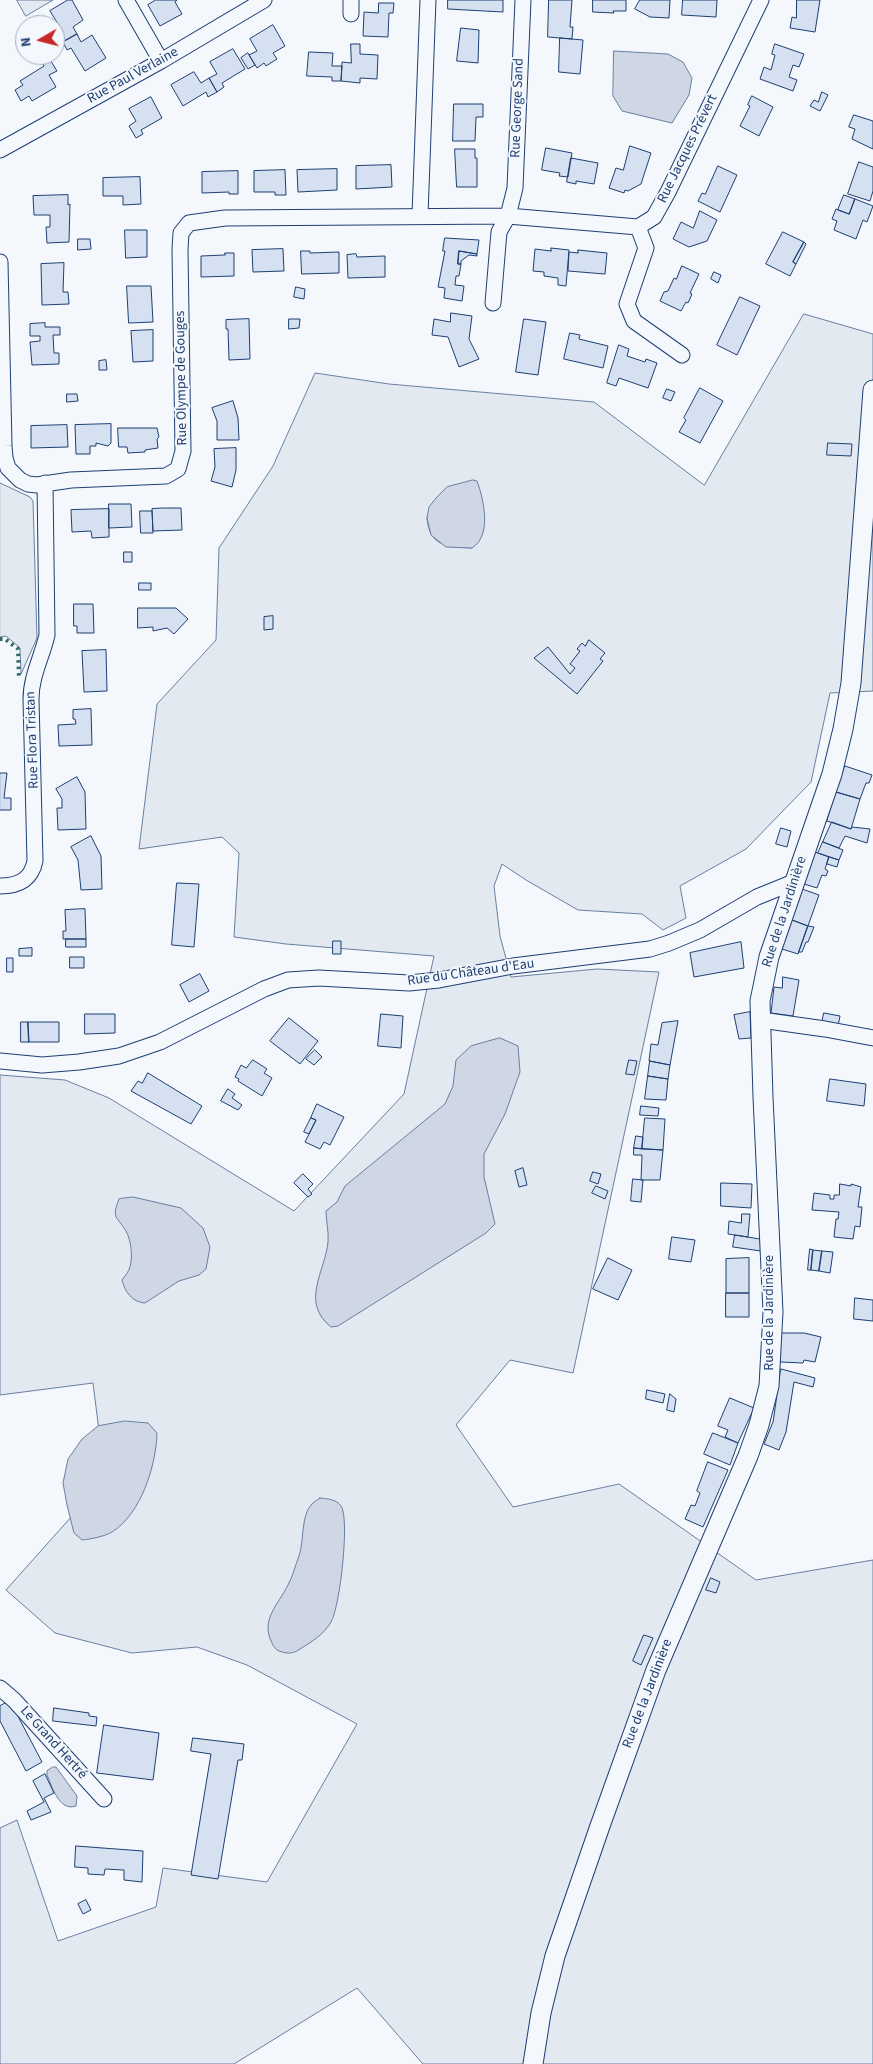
<!DOCTYPE html>
<meta charset="utf-8">
<style>
body{margin:0}
#map{position:relative;width:873px;height:2064px;overflow:hidden;background:#f4f7fb;font-family:"Source Sans 3",sans-serif}
canvas{display:block}
.north{position:absolute;left:15px;top:15px;width:50px;height:50px;box-sizing:border-box;background:#f4f7fb;border:1px solid #9eadc5;border-radius:50%;rotate:262deg;font-size:14px;font-weight:700;line-height:20px;text-align:center;color:#1d3f73}
.north::after{content:'';display:block;margin:auto;width:18px;height:22px;background:#c62828;clip-path:polygon(50% 0,100% 100%,50% 72%,0 100%)}
</style>
<div id="map">
<canvas width="873" height="2064"></canvas>
<div class="north">N</div>
</div>
<script>
const ctx = document.querySelector('canvas').getContext('2d');
ctx.lineJoin = 'round';
function paint(path, color) {
  ctx.fillStyle = color;
  ctx.fill(path, 'evenodd');
}
function stroke(path, color, width, dash) {
  ctx.strokeStyle = color;
  ctx.lineWidth = width;
  ctx.lineCap = dash ? 'butt' : 'round';
  ctx.setLineDash(dash || []);
  ctx.stroke(path);
}
function label(font, color, halo, rows, align = 'center') {
  ctx.font = font + ' "Source Sans 3",sans-serif';
  ctx.lineWidth = 4;
  ctx.setLineDash([]);
  ctx.textBaseline = 'middle';
  ctx.strokeStyle = halo;
  ctx.fillStyle = color;
  for (const [text, x, y, turn = 0] of rows) {
    ctx.save();
    ctx.translate(x, y);
    ctx.rotate((+turn || 0) * Math.PI / 180);
    ctx.textAlign = isNaN(turn) ? turn : align;
    if (halo) ctx.strokeText(text, 0, 0);
    ctx.fillText(text, 0, 0);
    ctx.restore();
  }
}
const green = new Path2D(`
 M17 0H53L26 16Z
 M804 314 873 334V691L830 693 811 782 746 849 680 886 686 918 663 930 642 914 578 910 526 880 502 864 494 886 500 936 511 977 597 969 659 972 573 1373 510 1360 456 1425 513 1507 619 1484 756 1580 873 1560V2064H423L357 1988 234 2064H0V1828L17 1820 58 1941 156 1907 163 1868 267 1882 357 1724 247 1665 197 1647 132 1653 55 1633 6 1590 105 1479 93 1383 0 1395V1075L65 1080 109 1098 294 1211 404 1094 434 956 286 944 234 937 239 853 222 837 139 849 157 704 216 640 219 548 273 466 315 373 389 384 594 402 704 485ZM427 518 472 548C448 547 429 547 427 518Z
 M0 483 30 497 33 501 37 638 21 674 20 648 6 636 0 637Z`);
paint(green, '#e3e9f0');
stroke(green, '#687fa3', 1);
const water = new Path2D(`
 M614 51 668 54 683 62 692 78 689 95 672 123 622 111 613 96Z
 M473 480 477 481C484 500 492 536 472 548L446 547 431 535 427 518 429 507 436 498 447 487Z
 M500 1038 518 1046 520 1072 505 1114 484 1154V1177L495 1224 486 1233 338 1326 331 1327C300 1302 325 1272 328 1242 329 1232 326 1221 326 1211L337 1202 345 1186 445 1104 453 1086 456 1060 471 1046Z
 M133 1197 181 1208 203 1228 210 1247 206 1269 199 1275 179 1281 145 1303C132 1302 125 1292 122 1280 125 1276 129 1271 130 1267 133 1256 131 1240 126 1231 117 1216 111 1219 119 1199Z
 M125 1421 148 1423 157 1433C156 1466 141 1514 112 1532 103 1537 91 1539 82 1540L74 1533 67 1505 63 1483 68 1459 82 1439 98 1426Z
 M320 1498C328 1499 336 1499 341 1506 350 1518 340 1607 331 1622 323 1635 313 1641 300 1649 293 1654 287 1654 279 1651 275 1649 274 1647 272 1643 260 1620 278 1605 288 1585 293 1576 295 1566 299 1556 304 1542 301 1516 311 1505 313 1502 318 1500 320 1498Z
 M53 1767H56L77 1796 76 1806C59 1812 52 1786 47 1775V1771Z`);
paint(water, '#cfd7e4');
stroke(water, '#687fa3', 1);
const building = new Path2D(`
 M68 0H72L83 20 73 27 77 34 63 42 59 35 63 32 50 11Z
 M156 0H177L175 2 182 14 160 26 148 5Z
 M448 0H503V12L448 9Z
 M549 0H572L570 27H573L572 39 548 37Z
 M593 0H626V11H613L614 13 593 12Z
 M640 0H670L669 18 650 17 635 9Z
 M683 0H717L716 17 682 15Z
 M797 0H820L815 32 790 28 792 17 796 18Z
 M379 3H394L393 13H389L388 37 363 36 364 12 378 13Z
 M273 25 285 46 273 53 277 59 266 66 264 63 257 68 249 55 257 51 250 39Z
 M461 28 479 30 478 63 457 61Z
 M77 34 81 42 92 35 106 58 85 71 71 48 67 50 63 42Z
 M560 38 583 40 580 74 559 72Z
 M351 44H360V54L378 55 377 79 360 78V83L341 81 342 62 351 63Z
 M775 44 804 54 799 67 793 65 789 77 797 80 793 91 760 79 764 67 771 70 775 55 772 54Z
 M233 49 245 69 222 83 224 87 217 92 209 78 217 74 210 62Z
 M309 52 333 53 332 66H342L341 81H332V77L307 76Z
 M248 53 255 65 248 69 241 58Z
 M49 58 57 71 49 75 56 87 32 101 29 96 21 101 15 90 23 85 20 81 44 66 42 62Z
 M194 72 201 83 209 78 217 92 208 97 206 92 183 106 171 85Z
 M822 92 828 95 820 111 810 106 814 100 818 102Z
 M752 96 773 107 759 136 740 126 750 106 748 105Z
 M151 97 162 118 141 130 143 134 136 138 129 126 136 121 129 109Z
 M454 104H483V117H476L475 141H453Z
 M854 115 873 121V149L852 139 855 129 849 127Z
 M630 146 651 153 641 184 628 191 625 190 624 193 609 188 616 168 623 170Z
 M546 148 572 153 568 177 559 176 560 173 542 170Z
 M455 149H475V158H477V187H457Z
 M571 158 598 163 594 184 576 181V184L567 182Z
 M859 162 873 167V191L870 201 848 194Z
 M391 165 392 187 356 189V166Z
 M718 166 737 175 720 212 698 201 702 193 705 194Z
 M337 169V190L298 192 297 170Z
 M285 170 286 195H275V192H254V171Z
 M238 171V194H229V192L202 193V172Z
 M140 177 141 204 123 205V196H103V178Z
 M68 195V205L70 204 69 242 47 243 46 227H50V215H34L33 196Z
 M844 195 855 199 849 214 838 210Z
 M855 199 873 206 867 222 863 220 856 239 834 230 837 221 832 219 836 209 849 214Z
 M700 211 717 220 707 241 689 247 673 239 681 222 693 228Z
 M125 230H147V257L126 258Z
 M783 232 804 242 793 262 796 264 790 276 766 264Z
 M445 238 479 240 477 254 459 251 458 264H461L459 276H456L455 285 464 286 462 301 444 298 445 288 438 287 445 251H443Z
 M78 239H90L91 249 78 250Z
 M804 242 806 244 796 264 793 262Z
 M551 248 569 250 566 286 558 285V278L544 276V272L533 271 535 249 551 251Z
 M283 249 284 271 253 272 252 250Z
 M578 250 607 253 605 274 568 271 569 252 578 253Z
 M301 251H310V253L339 252V273L302 274Z
 M459 251 477 254V256L469 255 461 261V264H458Z
 M225 253H234V276L201 277V256L225 255Z
 M356 254 357 257 385 256V277L348 278 347 255Z
 M64 263 63 292H68L69 304 42 305 41 264Z
 M682 266 699 274 690 293 692 294 688 303 686 302 681 311 660 301 664 292 668 291 674 278 676 279Z
 M714 272 721 275 718 283 711 279Z
 M127 286H151L153 322 129 323Z
 M296 287 305 289 304 299 294 297Z
 M740 297 760 306 737 355 717 345Z
 M451 313 472 316 469 339 479 359 459 367 448 337 432 335 434 319 450 322Z
 M249 319 250 359 229 360 228 329H226V320Z
 M289 319H300L299 328 289 329Z
 M524 319 546 322 538 375 516 372Z
 M45 323V327H60V335H53L54 353H59V364L32 365 30 342 40 341V336H30V324Z
 M153 330V361L133 362 131 331Z
 M570 333 580 335 579 339 608 346 603 368 564 359Z
 M619 345 629 349 627 356 645 362 646 359 657 363 648 388 619 378 616 386 607 383Z
 M106 360 107 370H99V361Z
 M700 388 723 401 700 443 679 432 686 420 684 418Z
 M667 389 675 392 671 401 663 398Z
 M67 394H77L78 401 67 402Z
 M233 401 238 418 239 440H217V421L212 408Z
 M111 424V443L108 446 96 443V446H90V454H76L75 425Z
 M67 425 68 447 31 448V426Z
 M118 428H157L159 437 157 439 158 448 145 450V452L128 453 127 447H119Z
 M828 443 852 444 851 456 827 455Z
 M236 448V470L232 487 211 481 215 467 214 449Z
 M109 504H131L132 527 109 528Z
 M163 508H181L182 530 153 531 152 509Z
 M109 509V537L92 538 91 531 72 532 71 510Z
 M140 511H152L153 533H141Z
 M124 552H132V562H124Z
 M139 583H151V590H139Z
 M74 604H93L94 633H77V626H74Z
 M138 608H176L188 619 174 634 167 628 153 631V627L138 628Z
 M273 616V629L264 630V617Z
 M589 640 605 653 600 659 603 661 577 694 534 658 548 647 570 674 575 668 570 664 580 651 577 649 582 643 585 646Z
 M106 650 107 691 84 692 82 651Z
 M91 709 92 745 59 746 58 725 76 724 75 719H73V710Z
 M845 766 872 775 869 783H866L860 799 836 792Z
 M0 773H7L4 798H11V810H0Z
 M77 777 85 792 86 829 58 830 57 808H62V799L56 789Z
 M836 792 860 799 851 829 827 821Z
 M832 822 851 829 852 827 870 829 867 843 845 836 839 848 823 842Z
 M781 828 791 831 787 847 776 844Z
 M91 836 101 856 102 889 81 890 78 860 71 847Z
 M823 842 843 850 839 860 818 853Z
 M815 852 829 857 825 869 828 871 826 876 822 875 817 888 804 884Z
 M829 857 839 860 837 867 827 864Z
 M177 883 199 884 194 947 172 945Z
 M802 889 819 895 808 926 792 920Z
 M85 909 86 939H63V931H66L65 910Z
 M792 920 808 926 798 954 782 949Z
 M808 926 814 927 808 942H806L802 952H799Z
 M66 939H86V947H66Z
 M333 941H341V954H333Z
 M741 942 744 968 694 977 690 953Z
 M32 948V956H19V949Z
 M70 957H84V968H70Z
 M7 958H13V972H7Z
 M200 974 209 991 189 1002 180 985Z
 M783 977 799 980 793 1016 771 1013 774 987 782 988Z
 M750 1012 751 1038 739 1039 734 1015Z
 M824 1013 840 1016 838 1026 822 1023Z
 M85 1014H115V1033L85 1034Z
 M381 1014 403 1016 401 1048 378 1046Z
 M289 1018 318 1041 300 1064 270 1041Z
 M678 1021 670 1065 649 1061 651 1044 658 1045 662 1023Z
 M21 1022H28L29 1042H21Z
 M28 1022H59V1042H29Z
 M315 1050 322 1057 314 1065 306 1059Z
 M253 1060 267 1069 264 1073 272 1078 262 1096 238 1081 239 1079 235 1077 241 1065 246 1068Z
 M629 1060 637 1061 634 1075 626 1074Z
 M650 1061 670 1065 668 1079 648 1076Z
 M148 1073 202 1106 191 1124 131 1091 138 1081 142 1083Z
 M648 1076 668 1079 666 1100 645 1099Z
 M830 1079 866 1084 864 1106 827 1101Z
 M228 1089 235 1094 232 1098 242 1105 238 1110 221 1101Z
 M317 1104 344 1117 330 1145 324 1142 320 1149 305 1142 316 1120 311 1118Z
 M641 1106 659 1108 658 1116 640 1115Z
 M311 1118 316 1120 309 1134 304 1132Z
 M645 1118 665 1119 663 1150 642 1149Z
 M636 1136 643 1137 642 1149 634 1148Z
 M634 1148 663 1150 660 1180H641L642 1155H634Z
 M523 1168 527 1185 519 1187 515 1171Z
 M593 1172 601 1174 598 1184 590 1181Z
 M303 1174 313 1184 308 1189 312 1194 308 1197 294 1183Z
 M633 1179 643 1180 641 1202 631 1201Z
 M721 1183 752 1184 751 1208 721 1206Z
 M840 1184 851 1186V1184L861 1187 858 1207H862L860 1227 855 1226 853 1239 834 1237 836 1219H838L839 1212 812 1210 814 1193 830 1195V1199H834V1195H839Z
 M596 1186 608 1191 605 1199 592 1193Z
 M742 1214H750L748 1237 728 1234 729 1221 741 1223Z
 M735 1235 760 1239 761 1251 733 1247Z
 M672 1237 695 1240 691 1262 669 1259Z
 M810 1249 813 1250 811 1270H808Z
 M813 1250 822 1251 819 1271 811 1270Z
 M822 1251 833 1252 830 1273 819 1271Z
 M608 1258 632 1270 618 1300 593 1289Z
 M749 1258V1293H726V1259Z
 M726 1293H749V1317H726Z
 M855 1298 873 1300V1321L854 1319Z
 M781 1333H804L821 1337 815 1362 804 1360 803 1363 780 1362Z
 M781 1369 815 1378 813 1387 794 1382 786 1432 779 1450 764 1444 773 1422Z
 M647 1390 665 1394 663 1403 646 1399Z
 M670 1394 676 1399 674 1412 667 1410Z
 M730 1398 754 1408 738 1443 725 1437 728 1430 718 1426Z
 M713 1433 738 1443 730 1465 704 1454Z
 M708 1462 728 1470 703 1527 685 1519 691 1505 695 1506 700 1493 697 1491Z
 M711 1578 720 1582 716 1593 706 1590Z
 M644 1635 653 1638 641 1665 633 1661Z
 M10 1701 42 1762 26 1771 0 1721V1706Z
 M54 1708 89 1713V1716L97 1717 96 1726 53 1721Z
 M104 1725 159 1733 153 1780 97 1773Z
 M193 1738 244 1744 242 1760H238L218 1879 191 1875 211 1754 191 1751Z
 M45 1774 54 1793 44 1798 51 1812 31 1820 27 1811 44 1802 33 1781Z
 M76 1846 143 1851 142 1882 124 1880V1870L105 1869 104 1875 88 1874V1868L75 1867Z
 M86 1900 91 1910 83 1914 78 1904Z`);
paint(building, '#d5e0f0');
stroke(building, '#1d3f73', 1);
const minor = new Path2D(`
 M126 0 161 61
 M351 14V0
 M0 150 161 61 264 0
 M420 215 428 0
 M638 227 646 248 627 304 634 321 682 355
 M0 262 4 446 5 458 8 468 20 480 28 484 37 485 71 480 166 476 178 469 183 451 180 249 181 233 189 223 225 218 508 216 638 227 654 217 668 192 761 0
 M493 303 499 232 508 216 515 188 523 0
 M0 886C19 886 31 880 35 861L31 699C31 676 42 657 47 635L45 483
 M761 1020 825 1029 873 1038
 M0 1061 42 1065 79 1062 119 1056 160 1042 264 989 288 980 319 978 409 983 439 980 513 966 650 949 669 943 700 930 757 897 794 882
 M0 1688 14 1700 104 1799`);
const tertiary = new Path2D(`
 M533 2064 541 2013 555 1956 600 1826 656 1670 748 1456 759 1425 769 1386 773 1312 763 1097 760 1001 769 957 832 774 843 729 851 683 873 390`);
stroke(minor, '#1d3f73', 17);
stroke(tertiary, '#1d3f73', 21);
stroke(minor, '#f4f7fb', 15);
stroke(tertiary, '#f4f7fb', 19);
stroke(new Path2D(`
 M0 639H5L18 649 19 679`), '#2c6c60', 4, [2.5, 4]);
label('14px', '#1d3f73', '#f4f7fb', [
 ["Rue Paul Verlaine",133,76,-29],
 ["Rue George Sand",518,108,-88],
 ["Rue Jacques Prévert",688,149,-64],
 ["Rue Olympe de Gouges",182,378,-91],
 ["Rue Flora Tristan",33,740,-92],
 ["Rue de la Jardinière",785,912,-72],
 ["Rue du Château d'Eau",471,973,-8],
 ["Rue de la Jardinière",770,1313,-90],
 ["Rue de la Jardinière",648,1694,-69],
 ["Le Grand Hertré",53,1743,48]
]);
</script>
